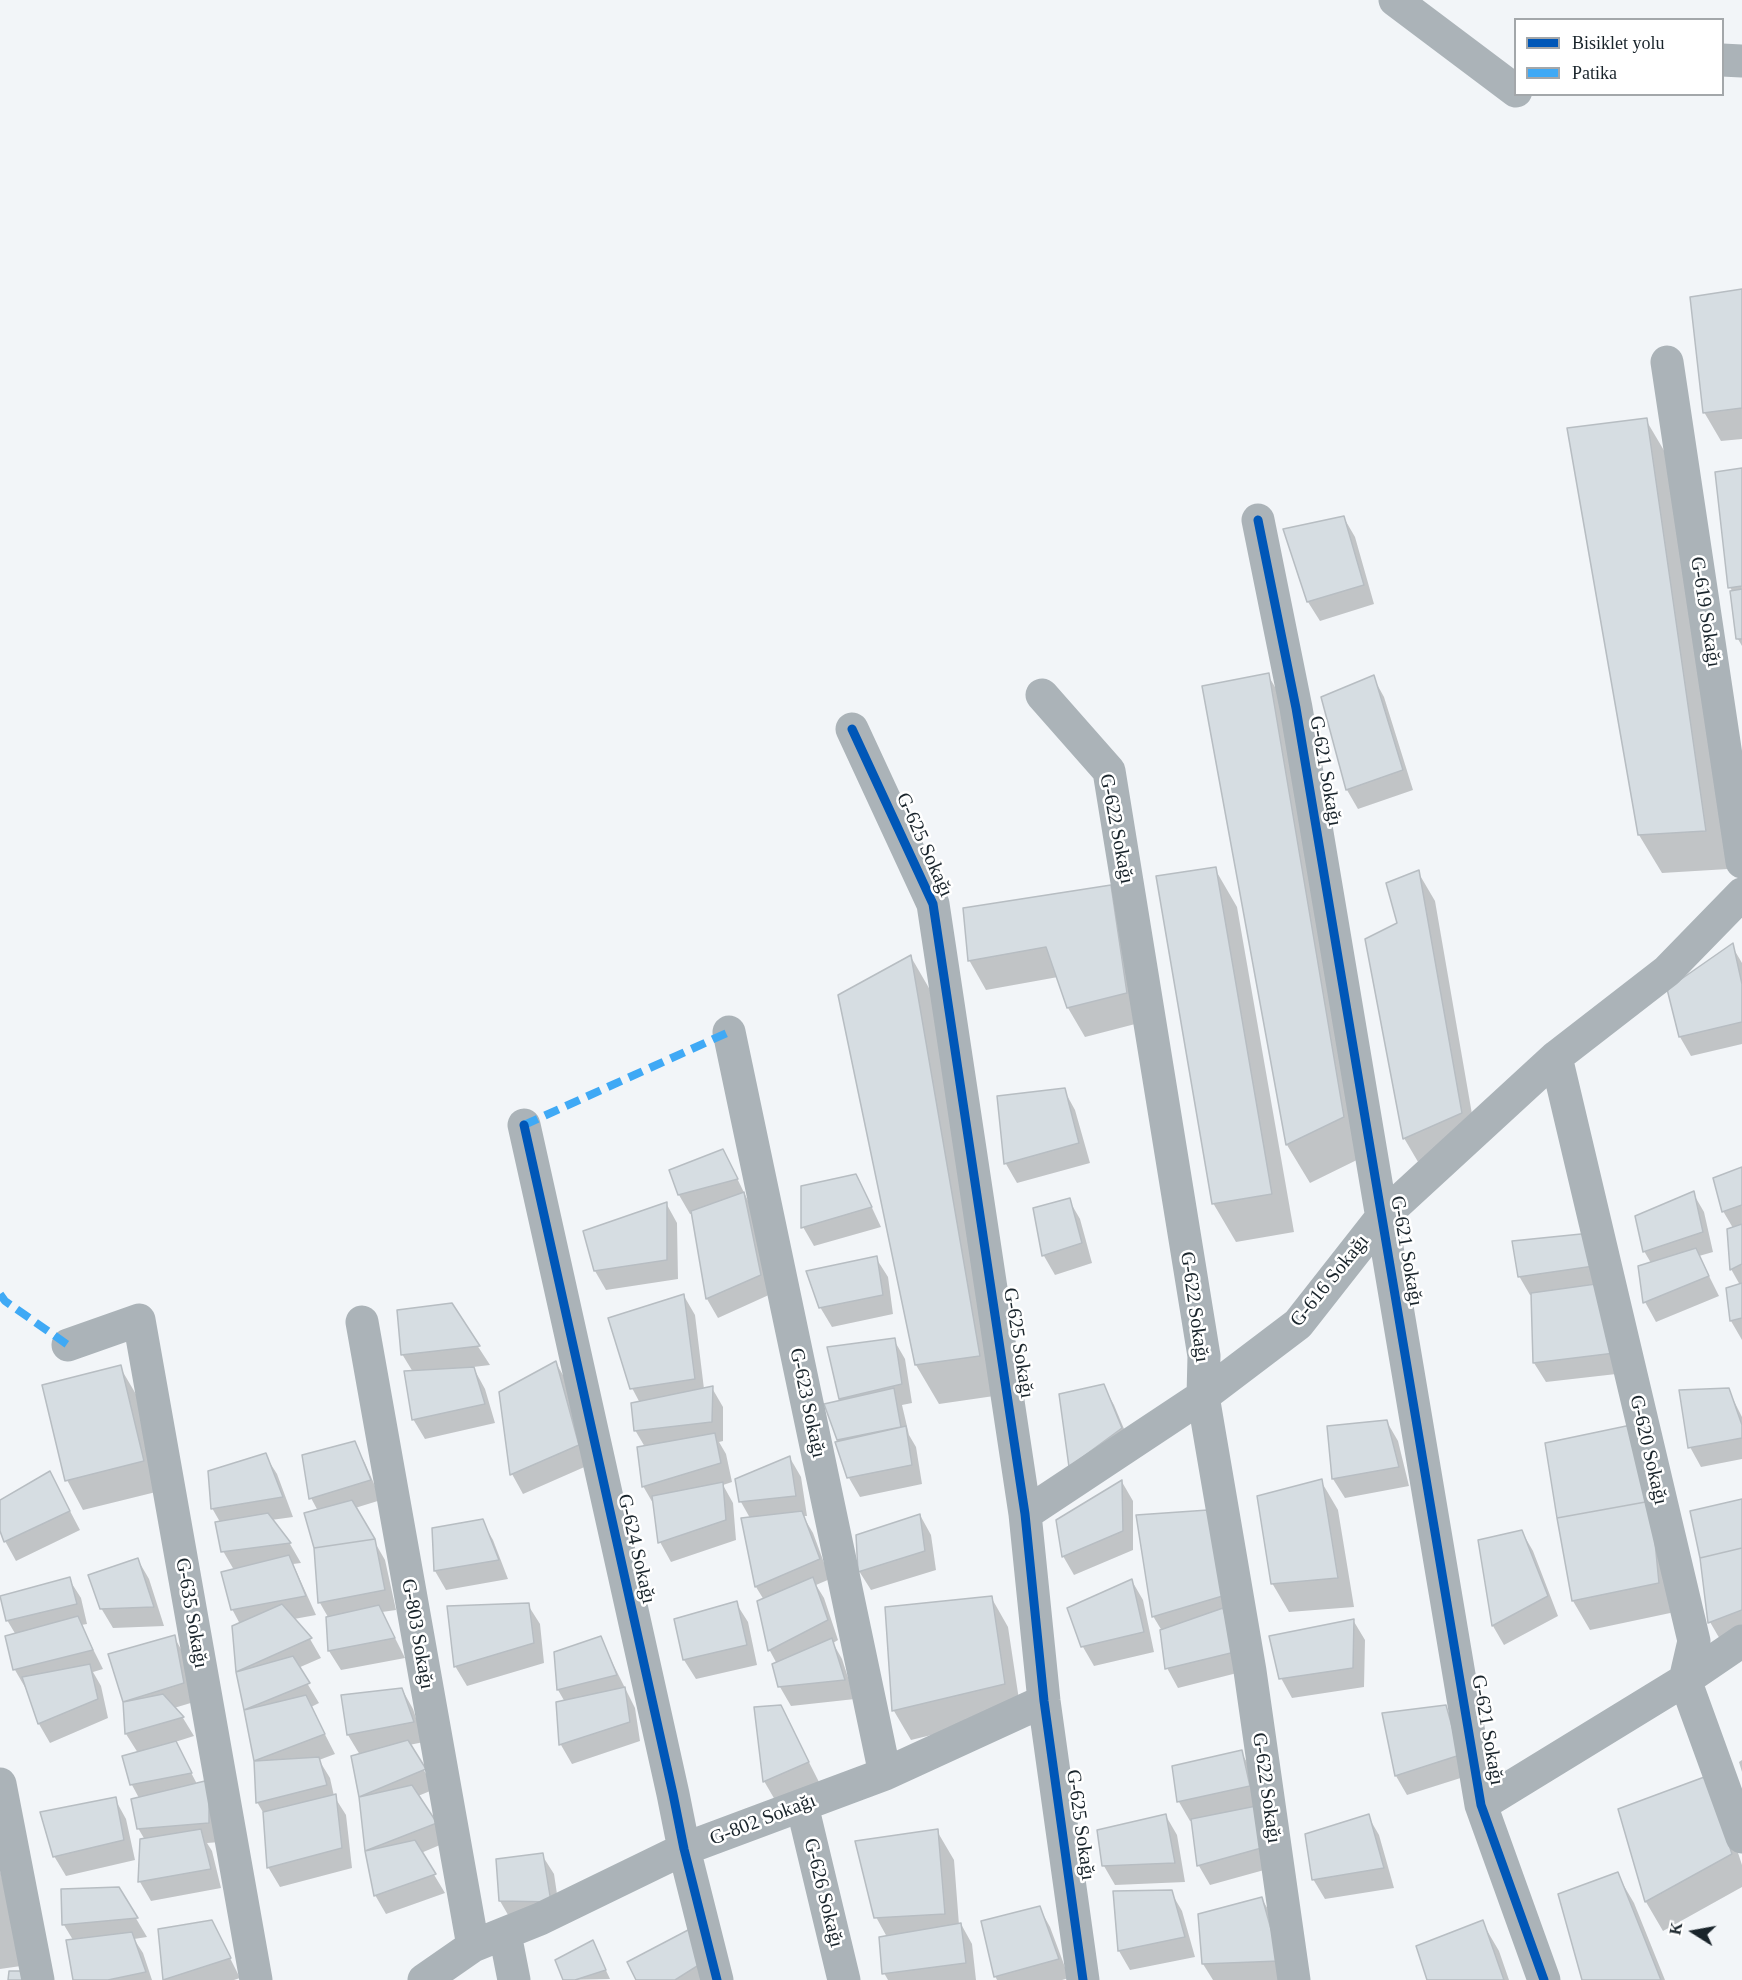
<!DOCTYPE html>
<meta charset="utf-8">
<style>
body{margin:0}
#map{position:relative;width:1742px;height:1980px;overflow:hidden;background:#f2f5f8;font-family:Georgia,serif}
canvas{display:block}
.legend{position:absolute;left:1514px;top:18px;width:210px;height:78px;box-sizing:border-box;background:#fff;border:2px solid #a3a7aa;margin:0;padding:8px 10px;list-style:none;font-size:18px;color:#19242b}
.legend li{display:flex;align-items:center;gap:12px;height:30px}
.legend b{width:30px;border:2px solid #a3a7aa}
.north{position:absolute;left:1664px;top:1902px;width:60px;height:60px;-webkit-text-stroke:4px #fff;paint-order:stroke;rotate:281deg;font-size:16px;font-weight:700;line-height:24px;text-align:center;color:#19242b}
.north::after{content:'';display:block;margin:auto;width:21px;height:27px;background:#19242b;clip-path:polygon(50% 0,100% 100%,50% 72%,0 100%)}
</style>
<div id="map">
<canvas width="1742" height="1980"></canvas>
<ul class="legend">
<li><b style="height:8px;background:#0057b8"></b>Bisiklet yolu</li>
<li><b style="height:8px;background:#3fa9f5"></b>Patika</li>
</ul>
<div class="north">K</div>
</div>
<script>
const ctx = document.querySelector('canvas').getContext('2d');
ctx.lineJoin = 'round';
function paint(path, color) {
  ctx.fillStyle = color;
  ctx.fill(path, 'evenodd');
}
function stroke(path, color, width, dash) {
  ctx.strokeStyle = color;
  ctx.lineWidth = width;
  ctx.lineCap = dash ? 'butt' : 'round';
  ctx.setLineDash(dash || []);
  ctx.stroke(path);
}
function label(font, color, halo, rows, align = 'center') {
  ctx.font = font + ' Georgia,serif';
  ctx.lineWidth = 5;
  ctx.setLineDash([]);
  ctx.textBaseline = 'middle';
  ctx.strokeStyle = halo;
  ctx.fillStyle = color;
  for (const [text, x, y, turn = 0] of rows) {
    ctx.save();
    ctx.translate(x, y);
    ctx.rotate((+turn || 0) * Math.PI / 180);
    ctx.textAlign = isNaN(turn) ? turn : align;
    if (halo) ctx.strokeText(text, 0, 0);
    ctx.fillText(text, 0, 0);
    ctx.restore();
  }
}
paint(new Path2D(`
 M1742 290V439L1721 441 1704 412Z
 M1646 420 1669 459 1728 869 1662 873 1639 835Z
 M1742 469V646L1738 639 1732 591 1730 587Z
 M1344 518 1355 537 1374 604 1320 621 1308 602Z
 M1268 675 1290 713 1365 1156 1310 1183 1287 1145 1204 687Z
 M1373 677 1384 697 1413 790 1358 809 1347 790 1323 698Z
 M1215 869 1237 907 1294 1232 1236 1242 1213 1203Z
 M1418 872 1435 901 1477 1143 1421 1167 1404 1138 1366 940 1399 924Z
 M1111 886 1143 1022 1085 1037 1068 1008 1058 977 986 990 969 960Z
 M1732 946 1742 963V1044L1691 1056 1680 1037Z
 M911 957 933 995 1001 1395 939 1404 916 1365 840 996Z
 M1064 1090 1075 1110 1090 1163 1017 1183 1006 1164 998 1098Z
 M1742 1168V1340L1731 1321 1728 1289 1740 1285 1731 1269 1733 1228 1723 1211Z
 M733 1170 754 1213 771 1294 718 1318 707 1299 692 1214H690L679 1195 671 1171Z
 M1693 1193 1704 1212 1713 1252 1699 1256 1719 1296 1656 1322 1645 1302 1640 1267 1651 1263 1644 1251Z
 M866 1195 881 1227 814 1246 803 1227Z
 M1069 1200 1080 1219 1092 1263 1055 1275 1044 1256 1034 1209Z
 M666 1203 677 1223 678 1279 606 1290 595 1271Z
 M1590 1234 1625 1373 1546 1382 1534 1363 1533 1295H1530L1519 1276Z
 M876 1258 888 1277 893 1314 832 1327 820 1307Z
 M684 1296 695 1315 704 1389 712 1388 723 1407V1441L719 1442 726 1454 732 1482 723 1485 733 1503 736 1540 671 1562 660 1542 654 1505 643 1486 645 1447 635 1430 640 1403 632 1388Z
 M451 1305 490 1365 473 1367 485 1389 495 1423 425 1439 413 1419V1372L402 1354Z
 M894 1340 905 1359 912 1403 902 1405 909 1435 916 1447 922 1484 860 1497 849 1478 826 1405 841 1401 829 1348Z
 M556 1363 567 1382 589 1465 523 1494 512 1474 500 1393Z
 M120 1367 137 1396 160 1491 83 1510 67 1480Z
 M1103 1385 1114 1405 1132 1448 1081 1486Z
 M1728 1389 1742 1417V1459L1701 1467 1690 1447Z
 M1387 1422 1398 1441 1409 1486 1345 1498 1333 1479 1329 1427Z
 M1630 1426 1675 1612 1590 1630 1573 1601 1547 1444Z
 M354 1443 365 1463 381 1500 355 1508 385 1560 396 1610 382 1612 405 1658 341 1670 329 1651 328 1617 320 1603 315 1548 318 1511 311 1498 303 1456Z
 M265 1455 277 1474 293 1517 271 1520 290 1544 301 1563 293 1564 316 1615 294 1619 310 1639 321 1658 298 1668 319 1703 311 1707 335 1754 319 1760 330 1778 334 1796 346 1815 352 1868 280 1887 268 1867 264 1814 257 1802 255 1761 237 1672 234 1627 240 1624 232 1609 234 1570 223 1551 220 1522 212 1508Z
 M790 1458 801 1477 807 1516H803L813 1533 830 1579 816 1585 824 1598 838 1640 833 1643 842 1659 855 1699 791 1706 780 1687 774 1665 777 1664 770 1651 759 1602 764 1600 756 1587 743 1519 750 1518 741 1502 737 1480Z
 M50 1473 80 1530 16 1561 5 1541 0 1527V1501Z
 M1321 1481 1338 1510 1354 1607 1289 1612 1272 1583Z
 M1122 1482 1133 1501V1550L1074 1575 1063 1556Z
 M1742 1501V1633L1721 1641 1710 1622Z
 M1208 1512 1245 1671 1178 1688 1167 1668 1162 1631 1153 1616Z
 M920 1515 931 1535 936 1570 871 1590 859 1571Z
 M482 1521 493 1540 508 1579 446 1590 435 1571Z
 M1522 1532 1533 1551 1558 1616 1504 1645 1493 1626 1480 1541Z
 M138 1560 149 1579 164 1626 113 1628 101 1608Z
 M69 1579 81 1598 87 1624 81 1625 103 1669 93 1672 101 1686 108 1718 50 1743 39 1724 28 1689H26L15 1670 16 1635 7 1620Z
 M1132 1581 1143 1600 1154 1652 1094 1666 1083 1647Z
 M991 1597 1008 1627 1021 1713 911 1740 894 1711 887 1609Z
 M736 1603 748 1622 757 1665 696 1679 684 1660Z
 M528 1605 540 1624 544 1663 467 1686 455 1666Z
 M1353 1620 1365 1640 1364 1687 1292 1698 1281 1678Z
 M174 1637 185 1656 194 1702 174 1708 183 1718 194 1736 175 1742 197 1784 208 1781 220 1842 207 1843 212 1851 221 1888 151 1901 140 1882 145 1840 138 1828 139 1798 132 1785 138 1753 126 1734 124 1701Z
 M600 1638 635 1708 640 1741 572 1764 561 1745 558 1704 565 1702 558 1690 555 1653Z
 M402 1689 413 1709 424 1742 409 1745 435 1789 418 1796 447 1842 421 1853 445 1893 386 1914 375 1895 367 1851 353 1757 360 1755 348 1735Z
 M1445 1706 1456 1726 1470 1775 1407 1795 1396 1776 1383 1714Z
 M781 1707 819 1782 775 1800 764 1781Z
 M1241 1752 1252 1771 1275 1867 1210 1885 1199 1866 1193 1821H1190L1179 1802 1174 1767Z
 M1742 1760V1772L1739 1762Z
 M115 1799 126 1819 135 1860 66 1876 54 1856Z
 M1723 1807 1742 1865V1887L1663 1931 1646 1902 1620 1810Z
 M1166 1816 1177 1835 1185 1882 1115 1885 1104 1866Z
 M1368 1816 1379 1835 1394 1888 1325 1899 1313 1879Z
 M937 1831 954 1860 959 1925 961 1924 972 1944 976 1980H888L884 1973 887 1937 876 1917Z
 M542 1855 554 1874 561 1921 511 1920 500 1901Z
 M0 1869 21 1966 0 1969Z
 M1617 1874 1634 1903 1665 1980H1584Z
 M118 1888 147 1937 134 1939 143 1953 152 1980H74L73 1940 64 1925 62 1891Z
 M1114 1892H1171L1182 1911 1195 1957 1130 1970 1119 1951Z
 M1262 1899 1273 1918 1290 1980H1213L1203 1964Z
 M1039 1907 1050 1927 1069 1978 1062 1980H997L995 1976Z
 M212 1922 240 1978 234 1980H165L160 1930Z
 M1482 1922 1499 1951 1509 1980H1429Z
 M690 1931 711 1980H637Z
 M597 1951 610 1979 564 1980Z`), '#0003');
const building = new Path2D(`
 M1742 289V408L1703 413 1690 297Z
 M1647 418 1706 831 1638 835 1567 428Z
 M1742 468V586L1728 588 1715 472Z
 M1344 516 1364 585 1307 602 1283 529Z
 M1742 589V639H1736L1730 591Z
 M1269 673 1344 1117 1286 1145 1202 686Z
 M1374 675 1403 770 1346 790 1321 697Z
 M1216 867 1272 1194 1212 1204 1156 876Z
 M1419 870 1462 1113 1403 1139 1365 939 1397 923 1386 883Z
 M1111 885 1127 993 1067 1008 1046 947 968 961 963 908Z
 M1733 943 1742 984V1022L1679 1037 1667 989Z
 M911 955 980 1356 915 1365 838 995Z
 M1065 1088 1079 1143 1004 1164 997 1096Z
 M723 1149 738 1179 678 1195 669 1170Z
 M1742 1167V1205L1722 1212 1713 1178Z
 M856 1174 872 1207 801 1228V1186Z
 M1694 1191 1703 1232 1643 1252 1635 1216Z
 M744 1192 761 1275 706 1299 691 1211Z
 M1070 1198 1082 1243 1042 1256 1033 1208Z
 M667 1202V1260L594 1271 583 1231Z
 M1742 1224V1264L1730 1270 1727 1229Z
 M1591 1233 1594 1266 1518 1277 1512 1241Z
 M1696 1248 1709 1276 1643 1303 1638 1266Z
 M877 1256 883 1295 819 1308 806 1271Z
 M1603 1283 1615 1353 1533 1363 1531 1293Z
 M1742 1283V1318L1730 1321 1726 1288Z
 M684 1294 695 1379 630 1389 608 1318Z
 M452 1303 480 1346 401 1355 397 1310Z
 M895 1338 902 1384 839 1399 827 1347Z
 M556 1361 579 1445 510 1475 499 1392Z
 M121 1365 144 1461 65 1481 42 1385Z
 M474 1367 485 1404 412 1420 404 1371Z
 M1104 1384 1122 1428 1069 1467 1059 1394Z
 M713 1386 712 1422 634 1431 631 1403Z
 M894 1388 901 1427 837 1440 824 1404Z
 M1729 1388 1742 1425V1438L1688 1448 1679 1390Z
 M1387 1420 1399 1467 1332 1479 1327 1426Z
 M1631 1425 1651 1501 1557 1518 1545 1443Z
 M906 1426 912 1465 847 1478 835 1442Z
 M715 1433 721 1463 642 1487 637 1447Z
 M355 1441 371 1480 309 1499 302 1455Z
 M266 1453 283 1497 211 1509 208 1471Z
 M790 1456 796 1496 739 1502 735 1479Z
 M50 1471 70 1511 4 1542 0 1531V1500Z
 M1322 1479 1338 1578 1271 1584 1257 1496Z
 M1122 1480 1123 1531 1062 1557 1056 1520Z
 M723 1482 726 1520 658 1543 652 1496Z
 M1742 1499V1548L1700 1558 1690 1511Z
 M352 1500 375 1539 314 1548 304 1513Z
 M1651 1501 1659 1583 1572 1601 1557 1518Z
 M1208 1510 1226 1595 1152 1617 1136 1515Z
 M802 1511 820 1559 755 1587 741 1518Z
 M268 1513 291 1543 221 1552 215 1522Z
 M920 1514 925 1551 858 1572 856 1535Z
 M483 1519 499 1560 434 1571 432 1528Z
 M1522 1530 1548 1596 1492 1626 1478 1540Z
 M375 1539 385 1590 318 1603 314 1548Z
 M1742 1548V1610L1708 1623 1700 1558Z
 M289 1555 306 1596 231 1610 221 1572Z
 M138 1558 154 1607 100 1609 88 1575Z
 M70 1577 77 1604 6 1621 0 1596Z
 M813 1577 828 1620 768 1651 757 1601Z
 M1132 1579 1144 1632 1081 1647 1067 1608Z
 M992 1596 1005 1684 892 1711 885 1607Z
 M737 1601 747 1645 683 1660 674 1619Z
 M529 1603 534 1643 454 1667 447 1606Z
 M282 1604 312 1638 236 1672 232 1626Z
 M379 1605 395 1638 328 1651 326 1617Z
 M1223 1608 1235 1652 1165 1669 1160 1630Z
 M78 1616 93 1650 13 1670 5 1636Z
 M1354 1619 1353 1668 1279 1679 1269 1636Z
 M175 1635 184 1683 123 1702 108 1654Z
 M601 1636 617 1675 557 1690 554 1652Z
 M832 1638 845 1680 778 1687 772 1664Z
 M293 1656 310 1683 244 1710 236 1672Z
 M90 1664 98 1699 38 1724 22 1677Z
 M625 1687 630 1722 559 1745 556 1702Z
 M402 1688 414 1722 347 1735 341 1695Z
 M163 1694 184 1717 125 1734 123 1702Z
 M306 1695 325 1734 254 1761 244 1710Z
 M781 1705 809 1762 763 1782 754 1707Z
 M1446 1705 1460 1755 1395 1776 1382 1713Z
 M408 1740 426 1769 359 1797 351 1756Z
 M176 1741 192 1773 130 1785 122 1756Z
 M1242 1750 1250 1786 1177 1802 1172 1766Z
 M319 1757 327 1785 256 1803 254 1761Z
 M1707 1776 1732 1854 1645 1902 1618 1809Z
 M209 1780V1823L137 1829 131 1799Z
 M412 1785 437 1823 365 1851 359 1797Z
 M336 1794 342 1848 267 1868 263 1812Z
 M116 1797 124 1840 53 1857 40 1812Z
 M1256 1806 1265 1847 1197 1866 1191 1819Z
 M1166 1814 1175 1863 1102 1866 1097 1830Z
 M1369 1814 1384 1868 1312 1880 1305 1834Z
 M201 1829 211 1869 138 1882 140 1839Z
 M938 1829 945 1914 874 1918 855 1841Z
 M415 1840 436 1874 374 1896 365 1851Z
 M543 1853 551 1902 499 1901 496 1859Z
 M1618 1872 1661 1980H1582L1558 1894Z
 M119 1887 138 1918 62 1925 61 1889Z
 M1172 1890 1185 1937 1118 1951 1113 1891Z
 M1262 1897 1280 1961 1202 1964 1198 1914Z
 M1040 1906 1059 1959 994 1977 981 1921Z
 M212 1920 231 1958 163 1980 158 1929Z
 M1483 1920 1504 1980H1427L1416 1946Z
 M961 1923 966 1963 882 1974 879 1937Z
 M690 1929 702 1963 675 1980H636L627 1962Z
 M132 1932 146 1972 108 1980H73L66 1940Z
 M593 1940 606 1970 575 1980H563L555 1960Z
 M9 1971H24L25 1980H8Z`);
paint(building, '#d6dde2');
stroke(building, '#b7bdc2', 1.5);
stroke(new Path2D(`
 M1395 0 1516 91
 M1722 60 1742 61
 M1667 362 1742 862
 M1258 520 1296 708 1481 1805 1544 1980
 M1042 695 1109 771 1204 1356 1203 1396 1250 1671 1294 1980
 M852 729 933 904 1025 1514 1044 1701 1083 1980
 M729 1032 885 1774
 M1556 1057 1694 1641 1685 1680 1742 1837
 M524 1125 673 1794 684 1849 717 1980
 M362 1322 473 1946
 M68 1345 139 1320 256 1980
 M1025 1514 1203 1396 1298 1324 1382 1217 1556 1057 1667 971 1742 894
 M0 1784 38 1980
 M802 1805 844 1980
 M1481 1805 1685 1680 1742 1641
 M505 1934 514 1980
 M424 1980 473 1946 540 1919 684 1849 885 1774 1044 1701`), '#abb3b8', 33);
stroke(new Path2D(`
 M524 1125 729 1032
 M0 1294 5 1301 68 1345`), '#3fa9f5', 8, [15, 8]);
stroke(new Path2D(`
 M1258 520 1296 708 1481 1805 1544 1980
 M852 729 933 904 1025 1514 1044 1701 1083 1980
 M524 1125 673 1794 684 1849 717 1980`), '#0057b8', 9);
label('20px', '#19242b', '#fff', [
 ["G-619 Sokağı",1705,612,81],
 ["G-621 Sokağı",1325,771,80],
 ["G-622 Sokağı",1116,829,79],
 ["G-625 Sokağı",924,845,66],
 ["G-621 Sokağı",1406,1251,80],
 ["G-616 Sokağı",1330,1281,-51],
 ["G-622 Sokağı",1194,1307,82],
 ["G-625 Sokağı",1018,1343,81],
 ["G-623 Sokağı",807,1403,78],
 ["G-620 Sokağı",1648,1450,77],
 ["G-624 Sokağı",636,1549,77],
 ["G-635 Sokağı",191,1613,80],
 ["G-803 Sokağı",417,1634,80],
 ["G-621 Sokağı",1487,1730,80],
 ["G-622 Sokağı",1266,1788,82],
 ["G-802 Sokağı",763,1820,-21],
 ["G-625 Sokağı",1080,1825,82],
 ["G-626 Sokağı",823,1893,76]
]);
</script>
